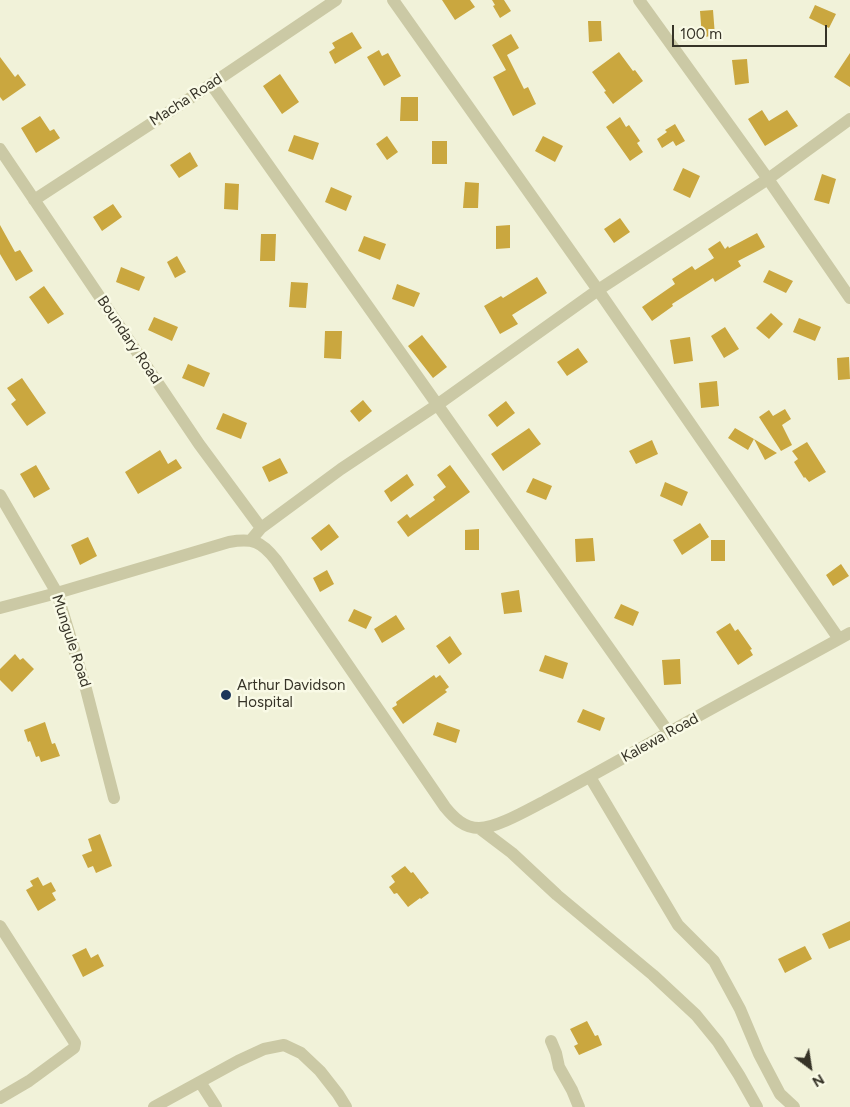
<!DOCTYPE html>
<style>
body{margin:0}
#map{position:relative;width:850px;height:1107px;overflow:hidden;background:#f1f2d9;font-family:Figtree,sans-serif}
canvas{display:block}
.north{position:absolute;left:785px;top:1042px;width:50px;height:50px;-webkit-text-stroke:4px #f9fae6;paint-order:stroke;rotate:149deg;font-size:14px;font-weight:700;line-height:20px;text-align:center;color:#363327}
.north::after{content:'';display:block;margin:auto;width:18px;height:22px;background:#363327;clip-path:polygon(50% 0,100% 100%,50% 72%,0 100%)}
.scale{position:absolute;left:672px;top:25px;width:155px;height:22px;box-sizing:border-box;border:2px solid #363327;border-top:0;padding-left:6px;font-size:15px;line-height:18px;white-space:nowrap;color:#363327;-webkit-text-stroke:4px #f9fae6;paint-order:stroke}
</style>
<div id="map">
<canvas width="850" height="1107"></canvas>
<div class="north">N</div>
<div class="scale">100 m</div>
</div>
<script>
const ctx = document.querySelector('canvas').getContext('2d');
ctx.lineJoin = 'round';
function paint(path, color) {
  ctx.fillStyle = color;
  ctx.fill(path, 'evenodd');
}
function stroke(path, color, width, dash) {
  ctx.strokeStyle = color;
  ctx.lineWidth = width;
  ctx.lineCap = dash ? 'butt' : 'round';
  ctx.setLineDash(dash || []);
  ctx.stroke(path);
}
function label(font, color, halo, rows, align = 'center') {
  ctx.font = font + ' Figtree,sans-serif';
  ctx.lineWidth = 5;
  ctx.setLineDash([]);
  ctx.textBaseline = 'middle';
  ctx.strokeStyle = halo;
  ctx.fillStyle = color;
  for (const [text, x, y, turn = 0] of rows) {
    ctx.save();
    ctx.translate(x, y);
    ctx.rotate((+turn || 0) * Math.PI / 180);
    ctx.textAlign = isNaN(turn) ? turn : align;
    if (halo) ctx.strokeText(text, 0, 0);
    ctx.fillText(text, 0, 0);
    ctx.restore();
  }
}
paint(new Path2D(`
 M442 0H470L475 7 455 20Z
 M492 0H504L511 11 500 18 493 6 495 5Z
 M815 5 836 14 829 28 809 18Z
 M713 10 715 36 702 37 700 11Z
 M588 21H601L602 41 589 42Z
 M352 32 362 48 335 64 329 52 335 48 332 43Z
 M511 34 519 48 507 55 524 89 528 87 536 104 513 116 493 77 506 70 492 45Z
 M379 50 382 56 388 53 401 76 384 86 367 57Z
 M619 52 633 71 635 70 643 81 613 104 604 92 606 91 592 72Z
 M850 53V87L834 77Z
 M0 57 15 77 18 74 26 85 3 101 0 97Z
 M747 59 749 83 735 85 732 60Z
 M280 74 299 102 282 114 263 86Z
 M401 97H418V121H400Z
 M762 110 769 121 787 110 798 126 765 146 748 119Z
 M40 116 50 131 54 129 60 138 36 153 21 128Z
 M620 117 626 127 629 125 640 141 637 143 643 152 630 161 606 127Z
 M675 124 685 141 676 146 673 141 662 148 657 139 667 132 665 130Z
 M294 135 319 143 313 160 288 151Z
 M387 136 398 152 387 160 376 144Z
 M543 136 563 146 555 162 535 151Z
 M432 141H447V164H432Z
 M190 152 198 166 179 178 170 165Z
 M683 168 700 176 690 198 673 190Z
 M822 174 836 179 829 204 814 200Z
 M465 182 479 183 478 208H463Z
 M225 183 239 184 238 210 224 209Z
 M331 187 352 196 346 211 325 202Z
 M113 204 122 217 102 231 93 217Z
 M620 218 630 232 614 243 604 229Z
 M0 225 15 252 20 250 33 271 16 281 0 254Z
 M510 225V248L496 249V226Z
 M757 233 765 247 738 261 741 266 715 282 713 278 672 304 673 306 652 321 642 307 675 284 672 279 692 266 695 270 714 258 708 249 720 241 725 249 728 246 729 248Z
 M261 234H276L275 261H260Z
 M364 236 386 244 380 260 358 251Z
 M177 256 186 272 175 278 167 262Z
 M121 267 145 277 139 291 116 282Z
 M769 270 793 281 786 293 763 282Z
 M537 277 547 293 512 315 518 324 500 334 484 306 501 296 503 298Z
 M291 282 308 283 306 308 289 307Z
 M397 284 420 293 414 307 392 299Z
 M44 286 64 314 48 324 29 297Z
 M771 313 783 324 769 339 756 328Z
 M154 317 178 327 172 341 148 330Z
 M799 318 821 327 815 341 793 332Z
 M725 327 739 349 724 358 711 336Z
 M325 331H342L341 359 324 358Z
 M422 335 447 367 433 378 408 346Z
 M690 337 693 361 674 364 670 340Z
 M578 348 588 362 567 376 557 362Z
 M849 357 850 379 838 380 837 358Z
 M188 364 210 373 204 387 182 378Z
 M22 378 46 413 27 426 11 404 16 400 7 388Z
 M717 381 719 406 701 408 699 383Z
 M363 400 372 411 359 422 350 411Z
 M506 401 515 413 497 427 488 415Z
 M785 409 791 419 782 425 792 445 781 451 759 417 769 410 773 416Z
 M223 413 247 423 241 439 216 429Z
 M529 428 541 444 503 471 491 454Z
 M735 428 754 439 748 450 728 438Z
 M754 439 777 453 765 460Z
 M652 440 658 454 636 464 629 451Z
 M807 442 826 472 809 482 805 477 804 478 794 462 798 459 792 451Z
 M160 450 168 464 176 459 182 468 138 494 125 472Z
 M280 458 288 473 269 482 262 467Z
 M36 465 50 489 34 498 20 474Z
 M450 465 470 492 408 537 397 522 407 514 410 518 435 500 433 497 446 487 437 475Z
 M407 474 414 485 391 502 384 491Z
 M533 478 552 486 546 500 526 492Z
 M665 482 688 492 682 506 660 496Z
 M700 523 709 537 682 555 673 540Z
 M329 524 339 537 321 551 311 538Z
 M479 529V550H465V530Z
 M88 537 97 556 80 565 71 545Z
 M593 538 595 561 576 562 575 539Z
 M711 540H725V561H711Z
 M841 564 849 576 833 586 826 575Z
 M327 570 334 584 320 592 313 578Z
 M519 590 522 612 504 614 501 593Z
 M621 604 639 612 633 626 614 618Z
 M354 609 372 617 366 629 348 621Z
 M396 615 405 629 382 643 374 629Z
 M730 623 735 631 738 629 752 649 750 650 753 655 738 665 716 632Z
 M450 636 462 654 449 664 436 646Z
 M15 654 20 660 23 658 34 669 12 692 0 680V669Z
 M545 655 568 663 563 679 539 671Z
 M680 659 681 684 664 685 662 660Z
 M434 675 436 678 440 675 449 687 445 690 447 692 403 724 392 708 397 705 396 702Z
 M583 709 605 718 600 731 577 722Z
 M45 722 52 744 55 743 60 756 41 762 39 756 36 757 30 741 28 742 24 730Z
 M437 722 460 730 456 743 433 735Z
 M100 834 112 866 96 873 93 866 88 868 82 855 92 851 88 839Z
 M405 866 411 873 413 872 429 893 421 899 420 898 408 907 397 893 394 894 389 887 395 882 391 876Z
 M38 877 43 886 51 882 56 891 52 893 56 900 38 911 26 890 33 886 30 881Z
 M850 921V940L829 949 822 934Z
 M805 946 812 959 785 973 778 959Z
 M86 948 91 958 98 954 104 966 83 977 72 955Z
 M587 1021 595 1036 598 1035 602 1045 579 1055 574 1046 578 1044 570 1029Z`), '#caa73f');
stroke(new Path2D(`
 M393 0 598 290 839 639
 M639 0 768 179 850 298
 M211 84 669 733
 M0 149 199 444 261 528
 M34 200 198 93 336 0
 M0 495 57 593 86 689 114 798
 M251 540 261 528 341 469 437 405 598 290 768 179 850 119
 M0 608 57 593 229 542C253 538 261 541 276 560L445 807C454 818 464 828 479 828 497 828 529 809 545 801 586 779 627 756 668 733 728 699 789 667 850 633
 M590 777 678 925 714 961 740 1009 759 1054 780 1094 794 1107
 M479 828 512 853 557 895 653 975 696 1015 718 1042 739 1075 757 1107
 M0 926 75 1043 74 1048 29 1081 0 1098
 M551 1041 556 1053 559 1067 572 1090 579 1107
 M200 1082 216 1107
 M154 1107 238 1061 264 1049 284 1045 301 1053 320 1071 338 1094 346 1107`), '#cbc9a5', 12);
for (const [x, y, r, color] of [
 [226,695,6,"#1b3559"]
]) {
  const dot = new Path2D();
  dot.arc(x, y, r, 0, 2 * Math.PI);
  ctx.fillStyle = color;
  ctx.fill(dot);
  stroke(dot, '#f9fae6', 2);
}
label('15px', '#363327', '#f9fae6', [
 ["Macha Road",186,100,-33],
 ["Boundary Road",129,340,56],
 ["Mungule Road",71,641,72],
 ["Kalewa Road",660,738,-29]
]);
label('15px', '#363327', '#f9fae6', [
 ["Arthur Davidson",237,686],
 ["Hospital",237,703]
], 'left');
</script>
